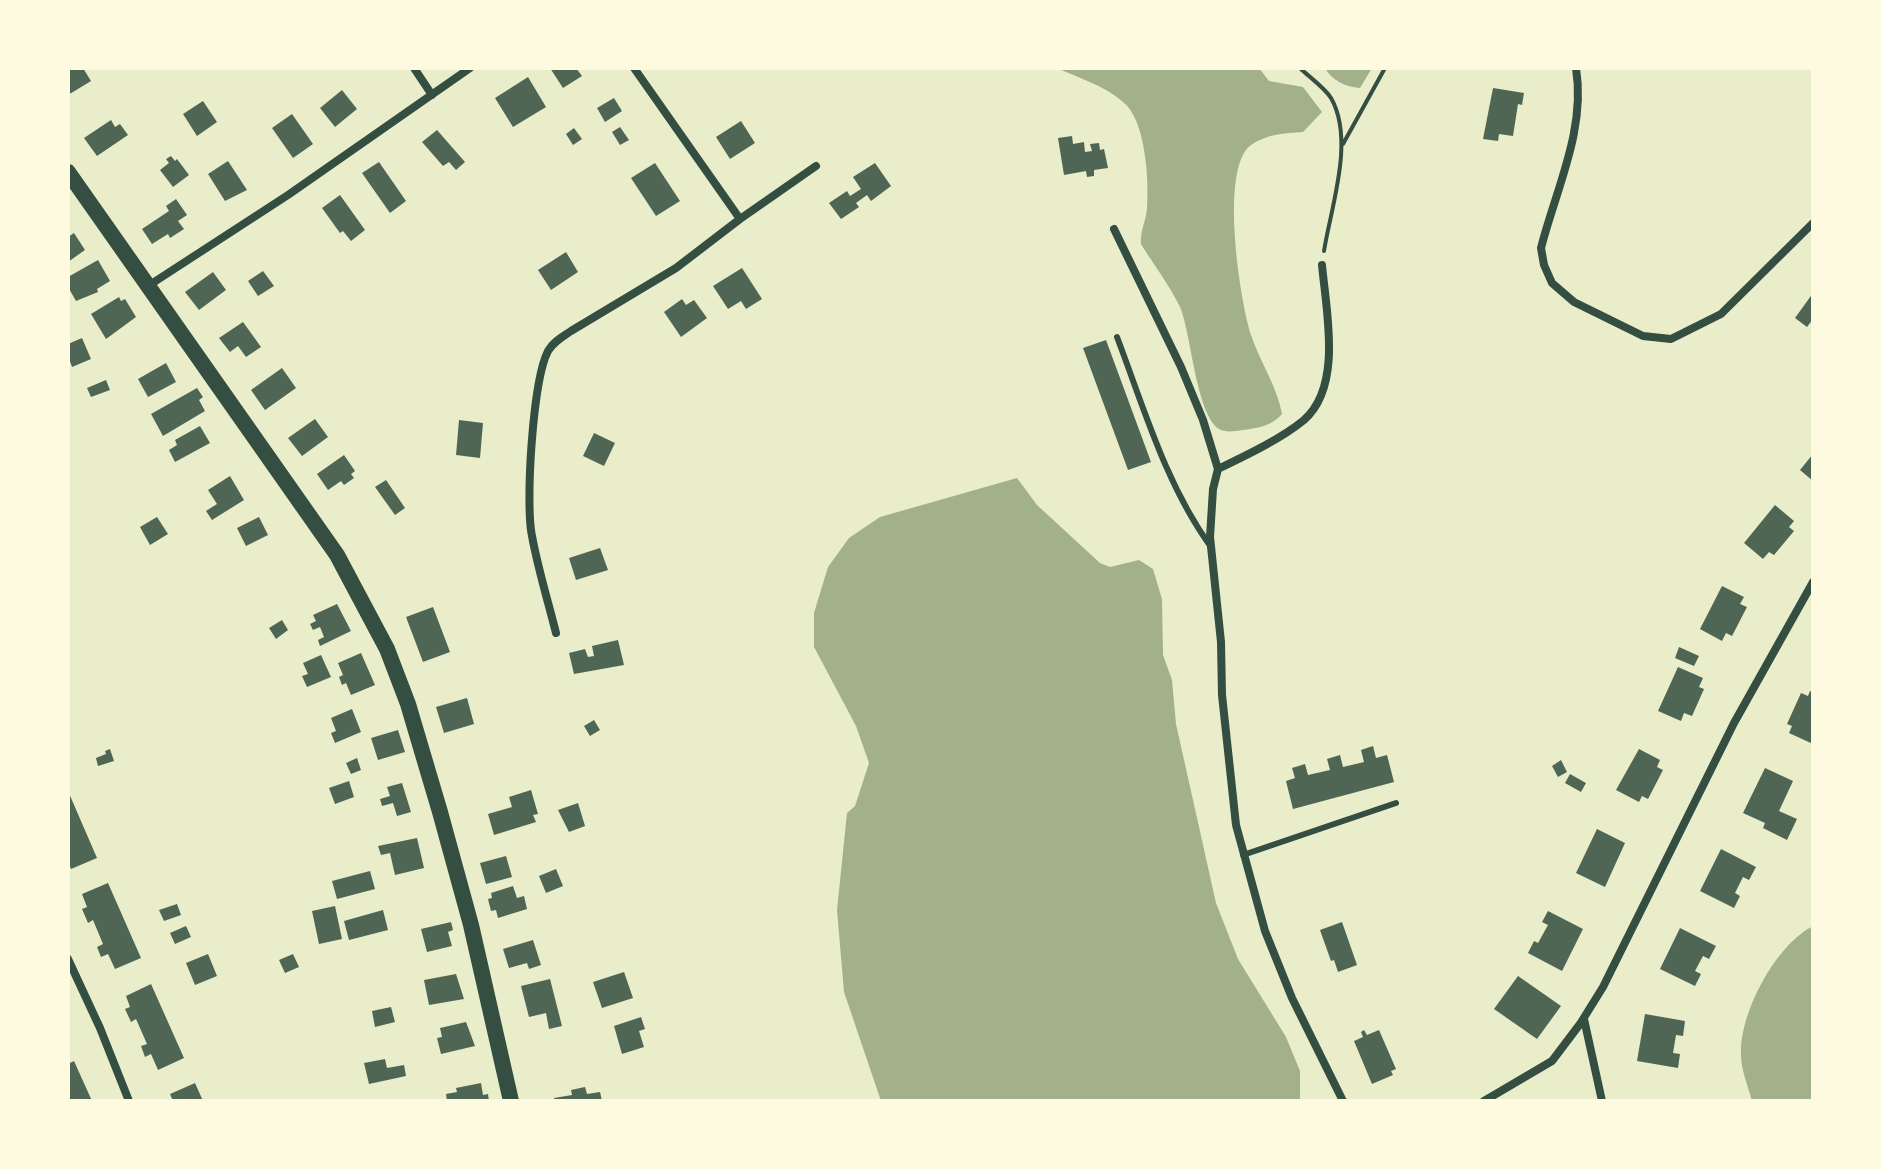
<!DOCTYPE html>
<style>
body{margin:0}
#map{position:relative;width:1881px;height:1169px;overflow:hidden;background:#e9edc9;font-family:"PT Sans",sans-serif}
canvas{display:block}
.frame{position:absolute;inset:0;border:70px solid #fefae0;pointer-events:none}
</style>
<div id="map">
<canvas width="1881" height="1169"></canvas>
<div class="frame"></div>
</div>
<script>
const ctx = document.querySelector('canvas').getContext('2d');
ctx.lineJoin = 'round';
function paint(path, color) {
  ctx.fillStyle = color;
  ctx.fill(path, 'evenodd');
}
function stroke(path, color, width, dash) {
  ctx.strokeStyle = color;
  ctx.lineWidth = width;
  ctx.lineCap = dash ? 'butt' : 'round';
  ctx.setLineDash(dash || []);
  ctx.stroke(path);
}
paint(new Path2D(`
 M1057 68H1259L1269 81 1303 87 1322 112 1303 132C1285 133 1267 134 1251 145 1219 168 1240 300 1251 335 1260 362 1277 386 1282 414 1272 426 1258 428 1243 430 1236 431 1226 433 1219 429 1196 414 1191 332 1180 307 1170 286 1154 265 1141 244 1140 231 1146 221 1147 208 1149 181 1146 120 1123 102 1105 86 1079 78 1057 68Z
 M1325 68H1372L1360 88C1346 87 1331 80 1325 68Z
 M1017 478 1037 505 1100 563 1110 567 1139 560 1153 569 1162 599 1163 655 1172 680 1176 724 1216 903 1238 959 1286 1037 1300 1071V1101H881L844 992 837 910 847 813 855 806 869 763 856 726 814 647V613L828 567 849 538 880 517Z
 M1813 926V1101H1752C1748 1086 1740 1067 1741 1052 1741 1010 1776 945 1813 926Z`), '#a3b18a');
paint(new Path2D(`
 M68 68H83L91 81 68 95Z
 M550 68H576L582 76 563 88Z
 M528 77 546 107 513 127 495 98Z
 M1493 88 1524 93 1522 105 1518 104 1513 136 1499 134 1498 141 1483 139Z
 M342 90 357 109 335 127 320 108Z
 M614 98 622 111 605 122 597 108Z
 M203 101 217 122 197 136 183 114Z
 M292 114 313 144 293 158 272 128Z
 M111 120 115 127 120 124 128 135 97 156 84 138Z
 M741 121 755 143 730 159 716 137Z
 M620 127 629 140 620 145 612 132Z
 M574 128 582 139 573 145 566 134Z
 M437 130 465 162 456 170 449 162 443 166 422 142Z
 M1072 136 1073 144 1084 142 1085 152 1092 151 1090 144 1099 143 1100 150 1104 149 1108 168 1094 170V176L1087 177 1086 171 1064 175 1058 138Z
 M171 156 175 161 177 159 189 175 173 187 160 170 169 163 166 159Z
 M228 161 247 190 225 201 208 174Z
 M379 162 406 201 390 213 362 173Z
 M655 163 680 201 656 216 631 178Z
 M875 163 891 186 871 201 867 195 856 203 859 207 841 219 829 203 847 191 850 196 861 189 853 177Z
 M340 195 365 230 351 241 343 231 340 233 322 208Z
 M176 199 187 215 178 221 184 229 170 238 168 234 152 244 142 229 169 211 166 206Z
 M74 233 85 250 68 262V237Z
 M566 252 578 272 551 290 538 270Z
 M98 260 110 281 97 289 98 292 76 301 68 287V277Z
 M742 268 762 299 746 309 741 301 728 309 713 286Z
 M263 271 274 286 258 296 248 281Z
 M213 272 226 290 199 310 185 292Z
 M1813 293V319L1807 327 1795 318Z
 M119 297 121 301 125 299 136 317 106 339 91 314Z
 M682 299 686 305 694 300 707 318 681 337 664 312Z
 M243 322 261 347 246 357 238 346 230 352 219 338Z
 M82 338 91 359 72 367 68 356V344Z
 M1106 340 1151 462 1128 470 1083 348Z
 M166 363 176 382 148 397 138 379Z
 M282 368 296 388 265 410 251 390Z
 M106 380 110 390 91 397 87 388Z
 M197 388 203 397 199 400 205 411 163 436 151 414Z
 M315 419 328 437 302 456 288 438Z
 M459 420 483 423 480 458 456 455Z
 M200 426 210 443 175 462 169 450 177 445 175 440Z
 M594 433 615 443 604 466 583 456Z
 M1813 454V481L1800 470Z
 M344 455 355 471 351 474 354 478 344 485 341 481 328 490 317 474Z
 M230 476 244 500 212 520 206 511 217 504 208 490Z
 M386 480 405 508 395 515 375 487Z
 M1775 505 1794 521 1789 527 1794 531 1774 555 1769 552 1763 559 1744 543Z
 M157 517 168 534 150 545 140 527Z
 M259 517 268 535 246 546 237 528Z
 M600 548 608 570 576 580 569 558Z
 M1722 586 1744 597 1740 604 1747 607 1732 636 1726 633 1722 641 1700 629Z
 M337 604 351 631 320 646 318 640 324 637 320 627 313 630 310 624 316 621 313 615Z
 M433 607 450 652 423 662 406 617Z
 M282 620 288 630 276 639 269 628Z
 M618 640 624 665 574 674 569 653 585 649 588 657 594 656 592 646Z
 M1679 647 1699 656 1694 666 1675 658Z
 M361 653 375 685 351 695 346 683 342 685 339 677 343 675 338 663Z
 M321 655 331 677 307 687 302 676 308 674 303 663Z
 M1678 667 1703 678 1699 687 1704 689 1692 716 1684 713 1681 721 1658 711Z
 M1810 691 1813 692V744L1789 733 1792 726 1787 724 1801 693 1808 696Z
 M467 698 474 724 444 733 436 707Z
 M352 709 361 732 335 743 331 733 336 731 331 718Z
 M594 720 600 730 590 736 584 726Z
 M398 730 405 752 378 760 371 738Z
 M1373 746 1376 758 1387 755 1394 782 1293 809 1286 781 1295 778 1292 768 1305 764 1308 775 1330 770 1327 759 1340 755 1343 767 1364 762 1361 750Z
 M110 749 114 761 98 766 96 758 106 754 105 751Z
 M1639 749 1660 760 1657 767 1663 770 1648 799 1642 796 1639 802 1616 790Z
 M357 758 361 770 351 774 346 763Z
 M1561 760 1567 772 1558 777 1552 766Z
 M1765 768 1793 781 1779 811 1797 819 1787 840 1763 828 1765 823 1743 813Z
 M1570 774 1586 783 1581 792 1565 783Z
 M349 781 354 797 335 804 329 788Z
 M402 783 411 812 397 816 393 803 382 806 380 799 390 796 387 787Z
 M531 790 538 814 533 815 536 822 494 835 488 814 512 807 509 797Z
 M68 791 97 858 71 869 68 861Z
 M578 803 585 826 569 832 558 810Z
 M1597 829 1625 843 1605 887 1576 873Z
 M417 838 424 868 395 875 390 853 381 855 378 846Z
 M1721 849 1756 867 1749 880 1743 877 1735 893 1740 896 1734 908 1700 891Z
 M506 856 512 877 486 884 480 863Z
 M556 869 563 886 546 893 539 876Z
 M370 871 375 889 337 899 332 881Z
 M108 883 141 958 115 969 108 954 101 957 97 947 103 944 93 920 88 923 82 909 87 907 82 894Z
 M513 886 517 898 524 896 527 909 498 918 496 910 491 911 488 899 492 898 491 893Z
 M177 904 181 915 164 921 159 910Z
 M335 906 342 939 319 944 312 911Z
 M383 910 388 930 349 940 344 921Z
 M1548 911 1583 929 1562 971 1528 953 1534 941 1538 943 1548 925 1542 922Z
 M451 922 453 930 448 932 452 946 427 952 421 929Z
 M1342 922 1357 965 1338 972 1334 960 1331 961 1320 930Z
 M186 926 191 937 175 944 170 933Z
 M1680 928 1716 946 1709 959 1703 956 1695 971 1701 974 1695 986 1660 969Z
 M533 940 541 965 529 969 527 963 509 968 503 949Z
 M208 954 217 976 195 985 186 963Z
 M293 954 299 967 285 973 279 960Z
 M624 972 633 998 602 1008 593 982Z
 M456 974 464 999 429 1005 424 980Z
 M1518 976 1561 1006 1537 1039 1494 1009Z
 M550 979 562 1026 549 1029 546 1013 529 1017 521 986Z
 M151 984 184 1058 158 1070 151 1054 145 1057 141 1046 147 1044 136 1019 131 1022 125 1009 130 1007 126 996Z
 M391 1007 395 1022 375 1027 372 1011Z
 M1645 1014 1685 1021 1683 1036 1676 1035 1673 1053 1680 1054 1678 1068 1637 1061Z
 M641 1017 645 1029 639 1031 644 1047 622 1054 614 1026Z
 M466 1022 475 1046 441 1054 437 1038 442 1037 440 1028Z
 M1364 1030 1367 1035 1379 1030 1396 1069 1391 1071 1393 1075 1372 1084 1354 1041 1363 1037 1361 1032Z
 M385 1059 387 1068 404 1065 406 1076 369 1084 364 1063Z
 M74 1061 92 1101H68V1064Z
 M195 1083 203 1101H173L170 1094Z
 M481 1083 483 1095 488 1094 489 1101H447L446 1094 457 1092 456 1088Z
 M585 1087 587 1094 600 1092 602 1101H555L554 1098 572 1095 571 1090Z`), '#4f6655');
stroke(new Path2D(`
 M1300 68C1309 77 1324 87 1331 98 1355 140 1331 207 1324 251
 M1343 144 1385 68`), '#344e41', 4);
stroke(new Path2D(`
 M1117 337C1144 408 1166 485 1211 547
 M1243 855 1396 803`), '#344e41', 6);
stroke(new Path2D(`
 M414 68 432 95
 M634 68 740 219
 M1576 68C1586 130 1556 189 1541 248L1544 265 1552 283 1574 302 1643 336 1671 339 1721 314 1813 223
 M1114 229 1181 367 1203 420 1218 469 1213 489 1210 537 1221 642 1222 695 1236 825 1265 931 1292 998 1343 1101
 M148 286 288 195 470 68
 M1218 469C1245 456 1281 439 1304 420 1343 386 1326 310 1322 265
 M556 633C548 601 538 569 532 536 525 503 533 380 548 351 553 342 562 337 571 331L676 268 740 219 816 166
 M68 959 100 1028 129 1101
 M1584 1019 1602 1101
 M1484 1101 1552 1061 1580 1024 1603 987 1734 723 1813 582`), '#344e41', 8);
stroke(new Path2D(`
 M68 172 337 555 387 649 408 704 440 812 471 925 511 1101`), '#344e41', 16);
</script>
